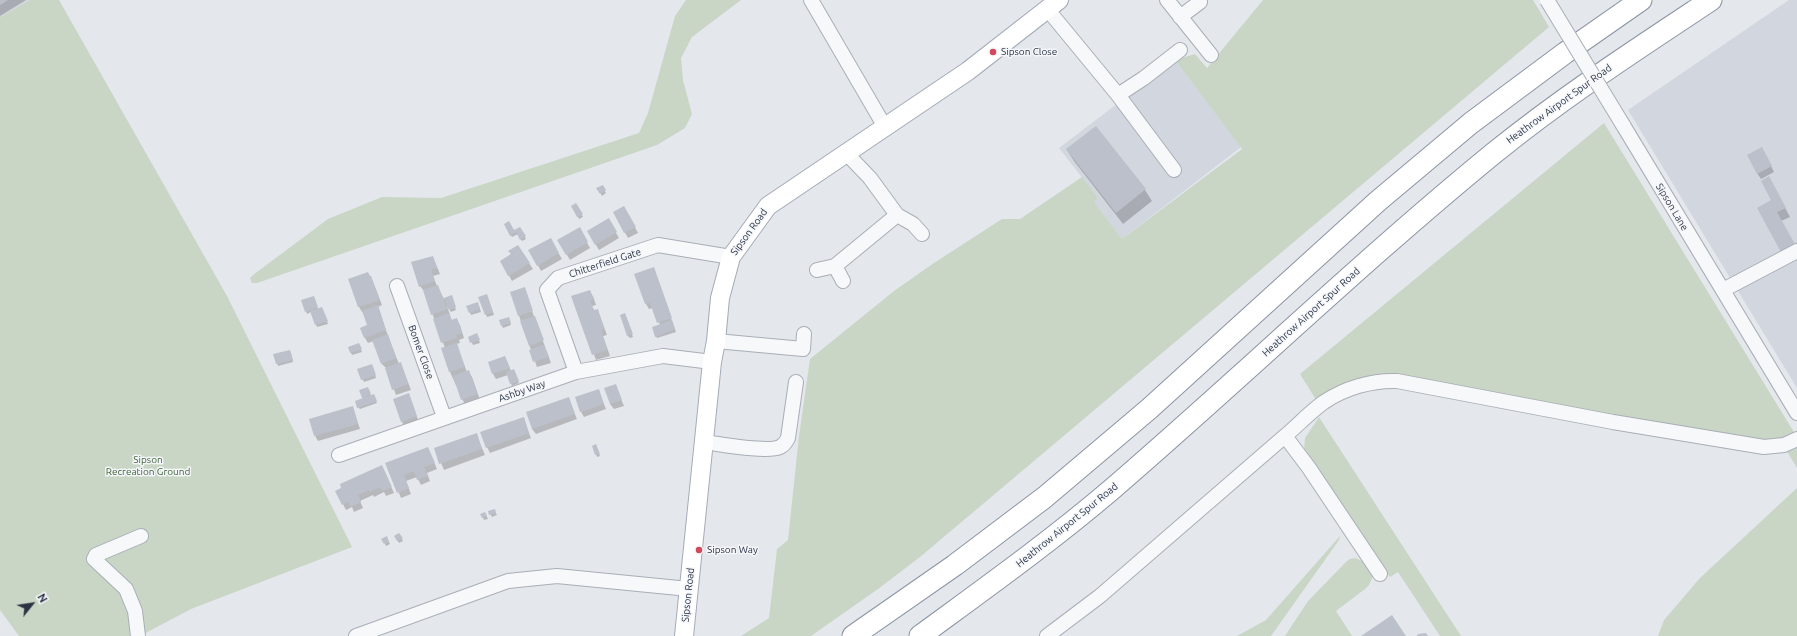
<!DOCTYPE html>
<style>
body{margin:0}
#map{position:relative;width:1797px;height:636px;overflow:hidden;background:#e4e7ec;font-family:Ubuntu,sans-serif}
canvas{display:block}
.north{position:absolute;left:12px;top:584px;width:40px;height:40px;-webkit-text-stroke:3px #f4f6f9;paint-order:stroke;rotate:60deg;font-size:11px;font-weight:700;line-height:16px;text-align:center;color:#2b3445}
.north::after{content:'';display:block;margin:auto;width:14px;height:18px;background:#2b3445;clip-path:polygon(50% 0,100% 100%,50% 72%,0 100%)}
</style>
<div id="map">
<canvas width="1797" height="636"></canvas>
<div class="north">N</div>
</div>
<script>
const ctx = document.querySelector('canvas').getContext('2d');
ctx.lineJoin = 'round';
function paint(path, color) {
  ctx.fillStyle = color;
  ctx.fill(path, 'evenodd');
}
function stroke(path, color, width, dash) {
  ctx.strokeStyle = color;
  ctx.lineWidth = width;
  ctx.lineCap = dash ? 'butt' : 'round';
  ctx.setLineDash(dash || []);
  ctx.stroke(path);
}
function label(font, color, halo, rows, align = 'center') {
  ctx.font = font + ' Ubuntu,sans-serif';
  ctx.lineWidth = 3;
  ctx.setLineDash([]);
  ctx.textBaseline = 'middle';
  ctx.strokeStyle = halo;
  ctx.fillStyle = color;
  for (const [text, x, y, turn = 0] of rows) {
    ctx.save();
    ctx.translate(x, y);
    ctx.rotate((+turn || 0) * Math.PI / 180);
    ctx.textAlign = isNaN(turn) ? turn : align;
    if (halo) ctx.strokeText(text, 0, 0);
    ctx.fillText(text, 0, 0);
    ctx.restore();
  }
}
paint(new Path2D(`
 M0 0H30L0 17Z
 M1789 0H1797V388L1628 110Z
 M1175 60 1241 147 1122 239 1093 201 1098 198 1059 148Z`), '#d2d6de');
paint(new Path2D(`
 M30 0H59L227 296 352 547 191 609 140 636H19L0 610V17Z
 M686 0H741L692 37 681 58 683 80 692 114 685 128 657 145 257 283H252L250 278 253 275 328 219 382 197 441 198 639 133 648 113 675 16Z
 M1263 0H1533L1549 27 920 557 878 589 811 636H741L769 618 777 549 788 540 799 436 810 359 894 291 934 263 1002 219H1020L1082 177 1098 198 1094 202 1122 239 1242 149 1175 60 1195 54 1207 68Z
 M1604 123 1797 437 1784 445 1372 379 1318 403 1300 374Z
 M1319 417 1461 636H1440L1398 572 1390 577 1304 450 1305 438Z
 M1797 443V468L1785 448Z
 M1797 488V636H1658L1664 620 1700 578Z
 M1340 536 1339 540 1271 636H1237L1266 620Z
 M1355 558C1365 561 1368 567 1373 576L1369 585 1365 589 1336 611 1352 636H1285L1308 601 1346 562 1350 559Z`), '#c9d6c5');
paint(new Path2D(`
 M0 0H26L0 16Z
 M1096 127 1145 190 1152 201 1123 224 1074 161 1067 150Z
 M1765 154 1774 172 1761 179 1757 173Z
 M1769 178 1790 217 1781 221 1787 262Z
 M602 186 606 193 602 196 598 188Z
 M576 204 583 217 579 219 572 206Z
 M624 207 638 233 628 238 614 213Z
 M608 219 619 238 599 250 588 231Z
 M505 225 514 232 520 228 526 239 522 241 518 234 512 237Z
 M579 229 590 248 570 260 559 241Z
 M550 239 562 259 541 271 530 251Z
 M518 247 533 269 512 281 501 261 512 255Z
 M433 257 440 274 433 276 437 286 444 299 451 296 456 310 451 312 447 306 452 321 456 319 460 325 464 338 459 340 460 343 456 344 467 372H469L472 377 480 400 465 405 450 372 442 349 445 348 424 291 420 286Z
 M653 268 676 332 657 338 656 336 660 325 653 308 649 309 646 304 636 274Z
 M371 277 382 305 378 307 388 336 399 364H400L403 369 411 390 396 395 386 368 381 363 374 341 368 343 365 338 362 328 369 326 363 312H362L359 307 349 280Z
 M524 289 551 363 537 367 511 293Z
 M593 296 596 305 592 306 594 311 597 310 600 316 607 335 603 336 610 356 596 360 572 297Z
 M480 298H488L494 315 487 317Z
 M315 300 318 309 323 310 328 324 317 327 311 312 307 314 306 311Z
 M468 306H479L481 312 471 315Z
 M621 316 626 317 633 337 630 338 628 336Z
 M509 320 511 325 503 328 500 321Z
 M469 337H478L480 343 473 345Z
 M360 347 362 352 352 355 349 348Z
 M291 353 293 362 278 366 275 355Z
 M505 357 511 371 515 372 519 383 512 386 508 375 496 379 493 374Z
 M373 367 376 378 364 382 358 370Z
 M615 385 624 406 614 409 610 404Z
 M598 390 606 409 584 417 581 412Z
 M360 391H369L371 396 375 398 377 403 360 409 358 407 363 399Z
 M408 394 419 422 405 427 402 422Z
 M568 398 577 419 536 434 532 429Z
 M353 408 360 429 318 441 315 436Z
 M523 418 531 438 490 453 487 447Z
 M476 434 485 455 444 470 435 449Z
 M593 447 597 448 600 456 597 457Z
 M428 448 437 469 427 473 430 481 421 485 417 477 406 481 411 494 401 498 387 464Z
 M384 471 394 493 386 496 384 492 374 497 373 495 360 501 363 508 354 512 352 507 346 510 343 504Z
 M494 510 497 515 492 517 489 512Z
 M485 513 488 519 484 520 482 515Z
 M399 534 403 541 399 543 395 536Z
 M388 540 390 544 386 546 385 544Z`), '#0003');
paint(new Path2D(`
 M0 0H8L0 5Z
 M1096 126 1146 189 1116 213 1066 149Z
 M1762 147 1772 166 1757 174 1747 155Z
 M1769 176 1786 208 1777 212 1796 246 1782 254 1757 208 1771 200 1761 181Z
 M603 185 606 190 600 194 596 188Z
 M576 203 583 214 577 217 571 206Z
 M624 206 636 227 624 233 613 212Z
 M609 218 617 232 595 245 587 231Z
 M509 221 514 230 520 227 526 236 520 240 516 232 510 236 504 224Z
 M580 227 588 242 566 255 557 240Z
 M551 238 559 253 537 266 528 250Z
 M518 245 530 263 508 276 500 261 511 254 508 251Z
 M433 256 437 268 431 270 435 281 419 287 411 262Z
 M654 267 672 318 657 323 650 303 645 304 634 274Z
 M368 272 370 276H371L380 300 358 307 348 279Z
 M438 285 447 309 431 315 423 290Z
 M525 287 533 311 518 316 510 292Z
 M590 290 594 299 590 301 594 310 598 309 604 329 601 330 607 350 592 355 571 296Z
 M487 294 493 312 485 315 478 297Z
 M452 295 456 307 449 310 444 298Z
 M314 296 318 307 305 312 301 300Z
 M478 302 480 309 469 313 466 306Z
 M378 305 386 330 364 338 360 328 367 325 362 311Z
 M322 307 328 321 315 325 310 311Z
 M449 313 451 320 457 318 462 333 456 335 457 338 441 343 433 319Z
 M625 313 633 334 627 336 620 315Z
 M535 316 544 340 529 346 520 321Z
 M509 317 511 323 501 326 499 320Z
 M672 320 675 329 655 337 652 327Z
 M477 333 480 340 470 343 468 337Z
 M388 334 396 358 381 364 372 340Z
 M359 343 362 349 350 353 348 347Z
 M457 343 465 367 449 372 441 348Z
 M544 345 549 357 533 362 529 350Z
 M290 350 293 360 276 364 273 354Z
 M505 356 510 368 492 374 488 362Z
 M401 362 408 384 392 390 385 368Z
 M372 364 376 375 361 380 357 369Z
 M514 369 519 381 510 384 506 372Z
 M469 370 477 394 461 400 453 376Z
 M616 384 622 400 610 404 604 388Z
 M368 387 371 394 362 398 359 390Z
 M599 389 604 404 580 412 575 397Z
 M409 393 417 416 401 422 393 399Z
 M374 394 377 401 357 408 355 401Z
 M569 397 575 414 532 429 526 412Z
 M353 406 358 424 314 436 309 419Z
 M524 417 529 433 486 448 480 432Z
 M477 433 482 449 439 464 434 448Z
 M596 444 600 454 595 455 592 446Z
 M428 447 435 463 424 467 428 476 417 480 414 471 404 475 409 488 397 493 385 463Z
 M382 465 392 487 382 491 380 487 370 492 369 490 358 495 361 502 350 507 348 502 342 505 335 491 341 488 340 484Z
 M495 509 496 513 489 515 488 511Z
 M485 512 487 516 482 518 480 514Z
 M399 533 403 538 397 541 394 536Z
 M387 536 389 542 384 544 381 539Z
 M1392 615 1406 636H1361Z
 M1426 633 1428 636H1417L1418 634Z`), '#bbc0ca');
const minor = new Path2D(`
 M811 0 885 127
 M1167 0 1211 55
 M1048 10 1118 95 1174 170
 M1180 17 1200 2
 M1118 95 1144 78 1180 50
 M1623 125 1797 413
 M846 153 870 178 897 215 913 224 922 234
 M835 266 843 281
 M817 270 835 266 897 215
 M397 286 444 417
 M1723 290 1797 251
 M716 341 803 349 804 334
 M576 372 547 290 558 278 658 245 731 257
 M704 442C720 444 767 453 780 447 784 445 786 442 788 438L796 382
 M339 455 576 372 663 356 712 362
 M1380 574 1309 468 1285 436C1298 425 1310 412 1324 402 1345 388 1372 380 1397 381L1613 422 1764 447 1784 445 1797 439
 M138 636 135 611 126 589 94 559 96 555 141 536
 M356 636 508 581 557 576 689 589
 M1047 636 1100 596 1285 436`);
const major = new Path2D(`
 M684 636 712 362 716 341 720 298 731 257 768 206 968 71 1059 0`);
const highway = new Path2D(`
 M853 636 955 565 1045 497 1149 409 1378 201 1471 123 1565 53 1641 0
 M920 636C984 589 1050 542 1111 490 1240 379 1362 261 1494 153 1563 97 1637 49 1711 0`);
stroke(minor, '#a9aeb7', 16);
stroke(major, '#a3abb8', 20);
stroke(highway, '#8b94a3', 23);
stroke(minor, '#f7f8fa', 14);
stroke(major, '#fff', 18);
stroke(highway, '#fff', 21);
const minorBridge = new Path2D(`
 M1547 0 1623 125`);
stroke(minorBridge, '#a9aeb7', 16, []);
stroke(minorBridge, '#f7f8fa', 14);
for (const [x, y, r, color] of [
 [993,52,4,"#d1495b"],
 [699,550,4,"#d1495b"]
]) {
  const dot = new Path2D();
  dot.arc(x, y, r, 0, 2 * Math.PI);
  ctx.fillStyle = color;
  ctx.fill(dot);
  stroke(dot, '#f4f6f9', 1.5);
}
label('10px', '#2b3445', '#f4f6f9', [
 ["Sipson Close",1001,52],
 ["Sipson Way",707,550]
], 'left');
label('10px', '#2b3445', '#f4f6f9', [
 ["Heathrow Airport Spur Road",1559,104,-36],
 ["Sipson Lane",1672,207,59],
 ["Sipson Road",749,232,-54],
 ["Chitterfield Gate",605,263,-18],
 ["Heathrow Airport Spur Road",1311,312,-42],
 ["Bomer Close",421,352,70],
 ["Ashby Way",522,391,-19],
 ["Heathrow Airport Spur Road",1067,525,-39],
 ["Sipson Road",688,595,-84]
]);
label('10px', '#3f6138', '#f4f6f9', [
 ["Sipson",148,460],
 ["Recreation Ground",148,472]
]);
</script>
